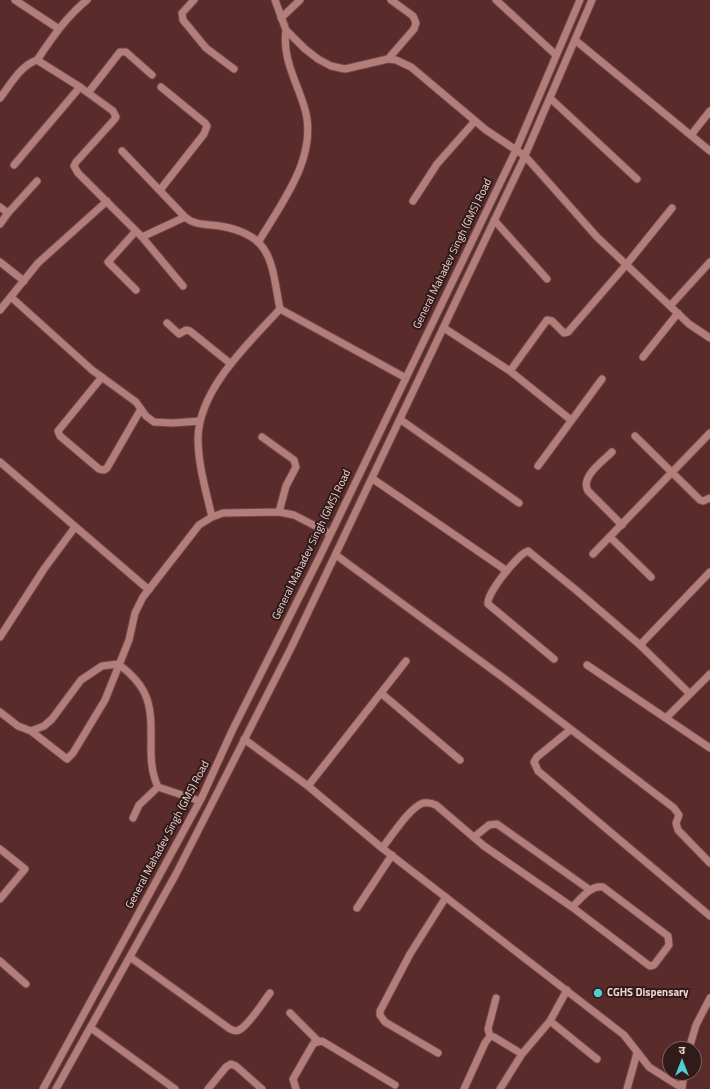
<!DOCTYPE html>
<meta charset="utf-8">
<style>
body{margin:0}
#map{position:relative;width:710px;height:1089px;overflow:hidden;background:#592b2a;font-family:"Titillium Web","Noto Sans Devanagari",sans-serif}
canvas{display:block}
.north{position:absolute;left:662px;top:1041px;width:40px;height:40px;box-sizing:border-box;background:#301b1a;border:1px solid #7d6463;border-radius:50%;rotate:0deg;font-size:11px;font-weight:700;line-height:16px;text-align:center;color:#f0d2d0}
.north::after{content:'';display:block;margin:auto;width:14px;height:18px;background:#52ccd5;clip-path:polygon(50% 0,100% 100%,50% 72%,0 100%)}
</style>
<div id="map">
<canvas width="710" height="1089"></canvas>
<div class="north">उ</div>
</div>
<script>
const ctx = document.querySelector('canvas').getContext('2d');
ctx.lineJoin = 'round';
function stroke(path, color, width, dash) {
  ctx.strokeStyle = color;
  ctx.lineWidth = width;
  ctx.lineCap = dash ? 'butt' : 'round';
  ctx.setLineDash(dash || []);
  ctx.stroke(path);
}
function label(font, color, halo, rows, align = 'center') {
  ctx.font = font + ' "Titillium Web",sans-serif';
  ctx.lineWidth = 4;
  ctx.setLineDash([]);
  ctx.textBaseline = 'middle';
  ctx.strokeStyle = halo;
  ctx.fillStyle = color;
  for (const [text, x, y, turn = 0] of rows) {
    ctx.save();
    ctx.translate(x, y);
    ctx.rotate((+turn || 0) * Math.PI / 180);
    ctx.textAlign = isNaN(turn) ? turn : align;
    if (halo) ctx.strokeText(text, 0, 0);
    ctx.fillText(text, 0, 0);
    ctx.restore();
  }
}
const minor = new Path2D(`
 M15 0 59 29
 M194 0 182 13 183 20 206 48 234 69
 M275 0 286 30 305 49 318 59 331 66 345 69 388 59 396 60 411 67 486 130 525 156 597 237 689 324 710 338
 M496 0 556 55
 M281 18 300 0
 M575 40 710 151
 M388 59 414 29 416 23 413 16 391 0
 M37 60C52 38 66 17 87 0
 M88 93 120 52H126L152 75
 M0 98C11 84 20 66 37 60L80 87 113 111 116 117 114 120 76 162 74 166 78 173 142 237 183 286
 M550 98 637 179
 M691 135 710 111
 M122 151 185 217
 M14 165 80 87
 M160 190 204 134 207 126 205 123 161 87
 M413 201 437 164 475 121
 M0 207 8 213 0 224
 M8 213 37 181
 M494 220 547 279
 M136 231 108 262 136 290
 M142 237 185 217C195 226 208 224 220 226 274 235 271 264 280 309L406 378
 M259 241C282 202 320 155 304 106 296 80 282 58 286 30
 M0 262 24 281
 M11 297 92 370 136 402 146 416 154 422 173 423 200 421
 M670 306 710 262
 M0 310 38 263 107 201
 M167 323 179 334 186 330 190 331 231 364
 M444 328 510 371 571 420
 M643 357 678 313
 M510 371 547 320 552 321 564 333 568 332 626 265 672 208
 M102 377 58 431 60 436 99 469 104 470 107 468 141 409
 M401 420 519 503
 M635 436 700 500 703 501 710 498
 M262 437 294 460 296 467 286 486 279 512
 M612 452C602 462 580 477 588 491L622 525
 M0 462 149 590
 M538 466 602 379
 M373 479 507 571
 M212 517C206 491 198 465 198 438 199 389 248 344 280 309
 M610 537 651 577
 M593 554 710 433
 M336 555 505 679 674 808 679 815 676 823 678 830 710 863
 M0 637 44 569 75 527
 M640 645 710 572
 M554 659 488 604C486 594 518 554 528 551L576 590 640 645 690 694
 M587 665 710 748
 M382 694 460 760
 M0 712 18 726 31 731 44 726 52 719 81 680 102 666 118 664C154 690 151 711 151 751 151 764 152 775 158 787L200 801
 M666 718 710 674
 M570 730 537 757 534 762 538 771 710 916
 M31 731 67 759 73 753 105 700 129 640 135 613 143 597 199 525 212 517 223 513 279 512 294 515 329 533
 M244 739 308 786 382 848 624 1035 649 1067 682 1088
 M308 786 406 661
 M133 818 139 805 158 787
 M474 837 489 825 497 824 590 890
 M382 848C392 836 409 808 423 803 428 802 432 803 436 805L484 846 572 907 647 964 650 966 654 965 669 945 668 936 603 887C590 885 581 899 572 907
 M0 849 25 869 0 899
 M357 908 392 855
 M130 957 230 1029C233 1030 236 1032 239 1030 249 1025 263 1002 270 993
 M0 961 26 984
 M290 1013 318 1041
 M550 1021 597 1059
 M91 1028 175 1089
 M490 1036 488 1029 496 998
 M689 1049 696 1025 710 998
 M438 1053 385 1022 380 1015V1011L410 954 446 897
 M43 1089 202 797 232 731 320 556 516 150 580 0
 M56 1089 176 874 291 648 523 160 592 0
 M208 1089 226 1067 231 1064 236 1066 262 1089
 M296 1089 293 1079 312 1046 314 1043 322 1041 395 1085
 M464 1089 485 1043 490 1036 494 1037 522 1054
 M500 1089 522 1054 550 1021 567 990
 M627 1089 637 1053
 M682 1089 684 1073`);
stroke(minor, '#6f4747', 9);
stroke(minor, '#b37d7a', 7);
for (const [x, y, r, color] of [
 [598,993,5,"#52ccd5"]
]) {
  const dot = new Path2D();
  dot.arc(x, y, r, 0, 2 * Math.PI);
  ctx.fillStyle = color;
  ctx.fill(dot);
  stroke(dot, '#301b1a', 1.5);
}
label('11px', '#f0d2d0', '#301b1a', [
 ["General Mahadev Singh (GMS) Road",453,254,-64],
 ["General Mahadev Singh (GMS) Road",312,545,-64],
 ["General Mahadev Singh (GMS) Road",168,835,-62]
]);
label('bold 11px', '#f0d2d0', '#301b1a', [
 ["CGHS Dispensary",607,993]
], 'left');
</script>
